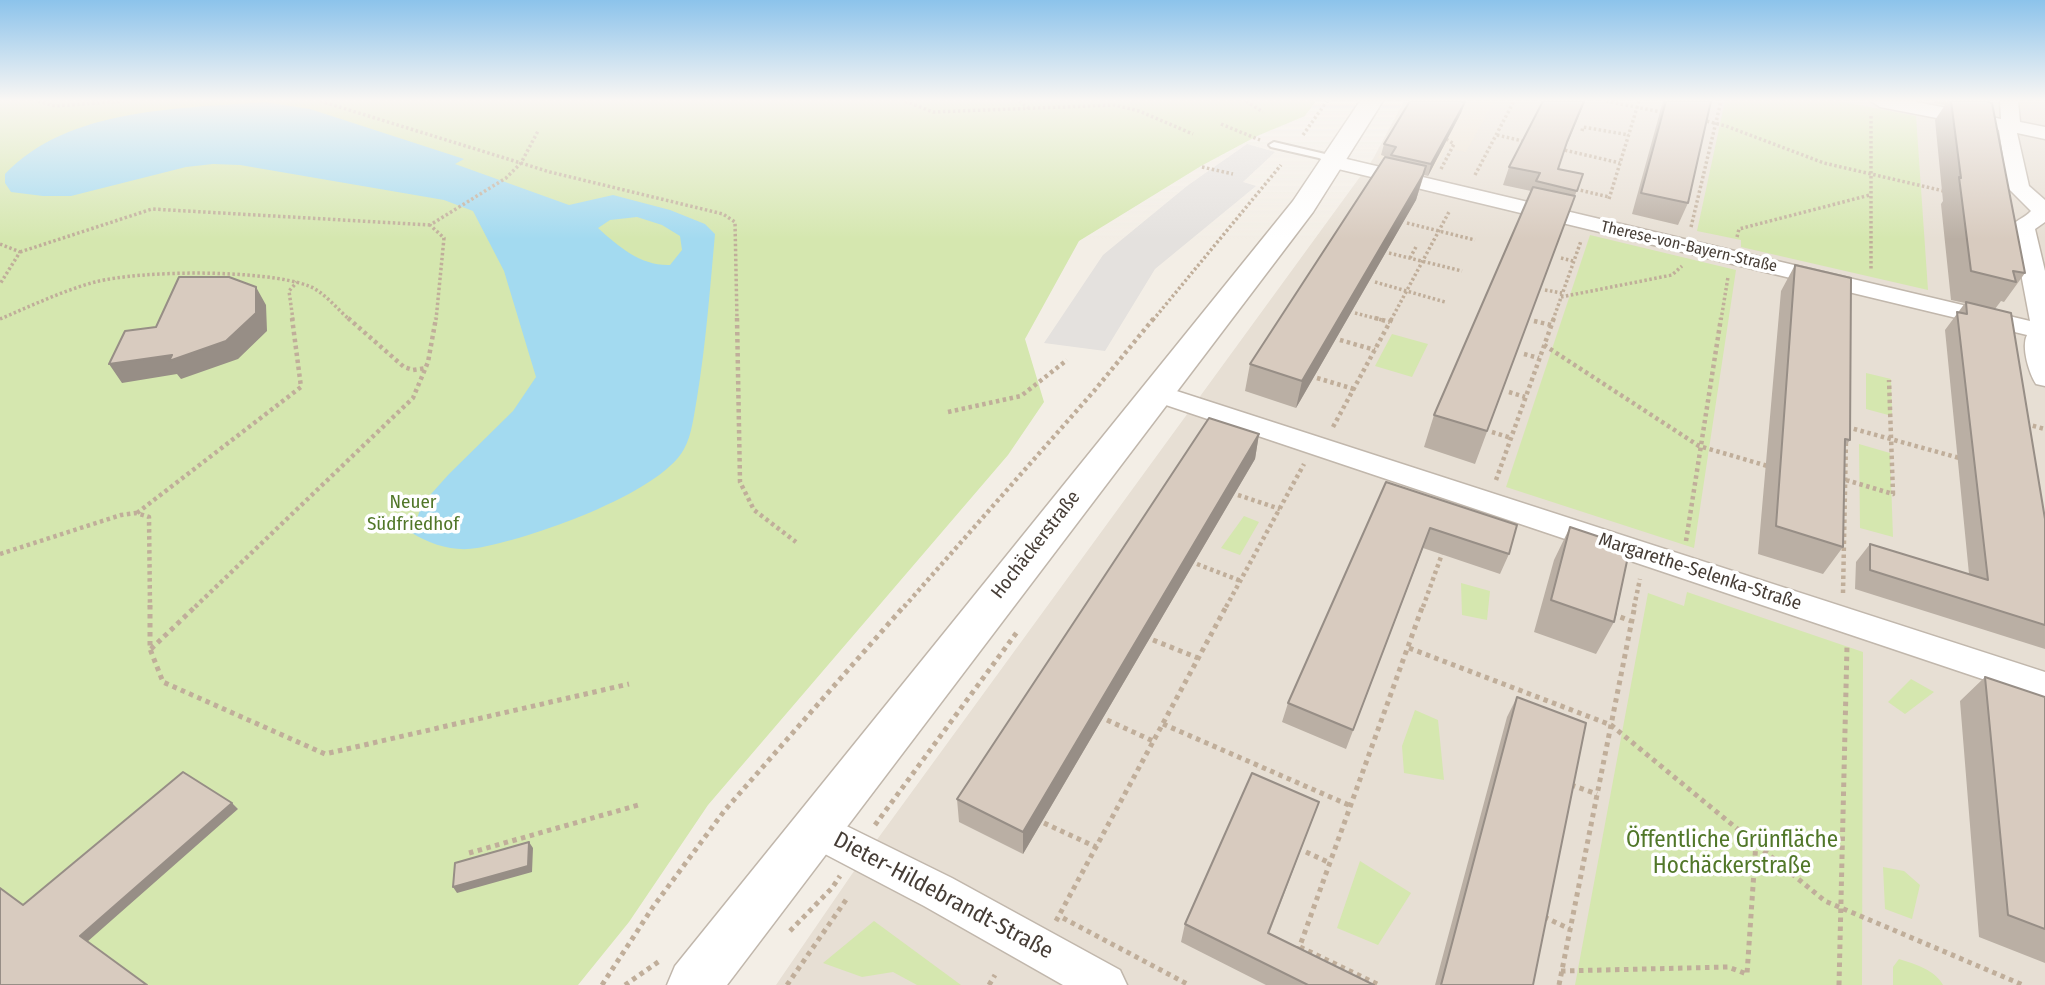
<!DOCTYPE html>
<meta charset="utf-8">
<style>
body{margin:0}
canvas{display:block;background:#f3eee6}
</style>
<canvas width="2045" height="985"></canvas>
<script>
const ctx = document.querySelector('canvas').getContext('2d');
ctx.lineJoin = 'round';
function paint(path, color) {
  ctx.fillStyle = color;
  ctx.fill(path, 'evenodd');
}
function stroke(path, color, width, dash) {
  ctx.strokeStyle = color;
  ctx.lineWidth = width;
  ctx.lineCap = dash ? 'butt' : 'round';
  ctx.setLineDash(dash || []);
  ctx.stroke(path);
}
function label(font, color, halo, rows, align = 'center') {
  ctx.font = font + ' "Fira Sans Condensed",sans-serif';
  ctx.lineWidth = 7;
  ctx.setLineDash([]);
  ctx.textBaseline = 'middle';
  ctx.strokeStyle = halo;
  ctx.fillStyle = color;
  for (const [text, x, y, turn = 0] of rows) {
    ctx.save();
    ctx.translate(x, y);
    ctx.rotate((+turn || 0) * Math.PI / 180);
    ctx.textAlign = isNaN(turn) ? turn : align;
    if (halo) ctx.strokeText(text, 0, 0);
    ctx.fillText(text, 0, 0);
    ctx.restore();
  }
}
paint(new Path2D(`
 M1404 101H2045V985H776L852 874 1373 159Z`), '#e7dfd4');
paint(new Path2D(`
 M1413 101H1494L1466 152 1447 148 1433 170 1377 158Z`), '#ece1d0');
paint(new Path2D(`
 M0 101H1316L1305 116 1257 136 1201 166 1079 241 1025 339 1044 402 1008 455 708 805 629 922 578 985H0Z
 M1725 101H1839L1916 116 1928 290 1741 247V240L1697 231Z
 M1590 235 1736 270 1694 548 1506 487Z
 M1392 334 1428 344 1412 377 1375 366Z
 M1866 373 1891 379 1892 416 1866 409Z
 M1859 444 1890 453 1893 537 1860 528Z
 M1244 516 1259 522 1240 555 1221 548Z
 M1461 583 1490 591 1487 620 1462 615Z
 M1687 592 1863 652 1862 985H1575L1648 593 1684 606Z
 M1911 679 1934 692 1905 714 1888 702Z
 M1415 710 1438 720 1444 780 1404 773 1402 746Z
 M1360 861 1411 893 1378 945 1337 928Z
 M1883 867 1904 871 1920 885 1912 919 1885 909Z
 M874 921 961 985H917L893 972 862 977 823 963Z
 M1899 959C1915 964 1935 970 1943 985H1893V967Z`), '#d5e7af');
paint(new Path2D(`
 M1247 144 1275 152 1243 182 1256 186 1155 269 1105 351 1044 343 1103 255 1187 186Z`), '#e4e1de');
paint(new Path2D(`
 M265 102 310 109 464 159 455 164 569 205 613 195 670 210 705 224 715 234C710 289 706 343 697 398 694 414 692 435 684 449 660 494 527 540 477 548 455 552 431 545 412 533L422 504 449 474 513 411 536 377 504 271 473 211 444 200 240 165 213 164 186 167 71 196H43L11 192 5 183V174C69 107 180 109 265 102ZM637 217 662 225 680 236 682 250 670 265C641 266 619 247 598 228L610 220Z`), '#a3daf0');
const service = new Path2D(`
 M1274 142 1325 154 1339 162 1334 165 1319 158 1271 147 1269 145Z`);
const minor = new Path2D(`
 M1871 101H1912L2001 119 2000 101H2018L2020 122 2045 127V139L2017 133 2029 186 2045 200V222L2035 229 2045 271V386L2036 384C2029 373 2021 347 2027 335L1334 168 1327 166 1324 162 1327 158 1334 156 2030 321 2012 226C2017 219 2025 218 2031 211L2008 188 1999 130 1880 107Z
 M1155 384 2045 672V700L1145 398 1142 392 1145 386Z
 M816 811 952 878 1120 970 1127 985H1063L924 906 802 842 796 829 802 816Z`);
const tertiary = new Path2D(`
 M1360 101H1383L1313 212 727 985H667L675 966 1293 201Z`);
stroke(service, '#c1b7ac', 4);
stroke(minor, '#c1b7ac', 3);
stroke(tertiary, '#c1b7ac', 3);
stroke(new Path2D(`
 M38 101 55 106 124 101
 M320 101 550 172 723 214 735 222 737 320
 M905 101 933 112 1115 105 1139 111 1193 134
 M1019 101 1029 108
 M1246 101 1263 112
 M1606 101 1666 113
 M1871 116V269
 M1702 120 1726 126 1824 163 1948 192
 M1221 124 1260 140
 M1582 131 1583 127 1629 135
 M1303 135 1327 101
 M1497 135 1527 142
 M1560 149 1620 163
 M1202 167 1233 174
 M1441 169 1454 144 1446 139
 M1475 175 1514 101
 M1571 188 1609 197
 M1609 199 1639 101
 M1407 223 1475 240
 M1691 227 1721 101
 M1737 237 1739 229 1870 195
 M0 244 20 252 0 284
 M20 252 152 209 430 225
 M1389 253 1462 271
 M1410 258 1417 245
 M1561 258 1573 261
 M1375 282 1445 302
 M1545 290 1562 293
 M1561 297 1672 275 1682 266
 M1355 313 1382 320
 M0 319C31 306 62 291 95 282 142 270 264 269 309 286 323 291 338 310 350 320
 M293 320 289 291 297 282
 M436 320 444 238 430 225 506 178 521 163 538 131
 M1153 320 1281 165
 M1391 320 1450 210
 M1553 320 1581 241
 M1721 320 1728 277`), '#c0ae9a', 3.5, [2.5, 2.5]);
stroke(new Path2D(`
 M348 318 404 367 413 370 426 368
 M737 318 740 482 754 510 796 542
 M1375 318 1390 322
 M1534 321 1551 325
 M1340 340 1375 350
 M1544 345 1699 446 1771 467
 M1524 354 1539 358
 M1317 378 1354 389
 M1509 392 1525 397
 M948 412 1021 396 1067 360
 M2026 424 2045 429
 M1333 427 1392 318
 M1847 427 1963 459
 M1492 432 1511 438
 M1496 480 1554 318
 M1846 480 1893 494 1889 380
 M1238 495 1280 509
 M137 513 301 387 292 318
 M1686 541 1721 318
 M0 554 121 515 136 513 149 517 150 607
 M1197 564 1241 581
 M1843 593 1846 440
 M195 607 413 398 428 362 436 318
 M904 607 1094 391 1154 318
 M1226 607 1304 464
 M1423 607 1442 554
 M1634 607 1640 579`), '#c0ae9a', 4.5, [3.5, 3.5]);
stroke(new Path2D(`
 M150 605V649L163 682 325 754 629 684
 M1612 614 1631 621
 M1153 640 1198 658
 M1409 648 1611 725 1825 901 2023 985
 M151 649 197 605
 M1107 720 1153 741
 M1163 724 1351 806
 M1571 785 1597 794
 M1044 823 1096 847
 M875 825 1017 632
 M1306 852 1330 863
 M469 853 642 804
 M1544 917 1570 929
 M1063 918 1189 985
 M1056 921 1227 605
 M790 931 832 888 840 876
 M1300 947 1379 985
 M1298 951 1423 605
 M1561 971 1728 967 1747 974 1756 842
 M602 985 653 907 725 810 905 605
 M625 985 661 960
 M787 985 848 897
 M989 985 995 975
 M1559 985 1635 605
 M1839 985 1847 646`), '#c0ae9a', 5, [4.5, 4.5]);
paint(service, '#fff');
paint(minor, '#fff');
paint(tertiary, '#fff');
paint(new Path2D(`
 M1585 101 1563 154 1558 169 1583 174 1475 464 1424 447 1434 415 1531 191 1503 185 1509 167Z
 M1663 101H1711L1688 203 1678 225 1632 214Z
 M1934 101H1986L2025 273 2004 302 2001 301 1995 309 2045 519V649L1855 589 1856 562 1870 544 1969 574 1945 330 1965 303 1951 300 1941 204 1943 201 1935 120 1945 105 1934 103Z
 M1465 102 1461 113 1428 176 1424 175 1416 200 1296 408 1245 391 1250 364 1390 158 1381 155 1384 144Z
 M1795 265 1850 440 1845 447 1843 547 1823 574 1758 554 1781 291Z
 M1259 434 1255 459 1023 854 959 822 957 799Z
 M1386 482 1509 554 1500 574 1423 548 1346 749 1282 722 1288 703Z
 M1570 527 1614 622 1596 654 1534 632 1554 560Z
 M1985 677 2045 697V963L1979 937 1960 701Z
 M1517 697 1533 985H1435L1507 717Z
 M1319 802 1269 934 1374 985H1266L1181 942 1185 924Z`), '#baafa4');
paint(new Path2D(`
 M1584 101H1585L1560 159 1567 142Z
 M1465 102 1461 113 1428 176 1431 164Z
 M1426 166 1416 200 1296 408 1302 381Z
 M256 287 266 305 267 331 238 359 181 379 177 374 122 383 109 364Z
 M1259 434 1255 459 1023 854V832Z
 M232 803 238 809 87 942 80 936Z
 M529 842 533 848 532 872 457 893 453 887Z`), '#978e86');
const building = new Path2D(`
 M1410 101H1459L1465 102 1431 164 1391 155 1396 147 1384 144Z
 M1543 101H1584L1567 142 1558 169 1583 174 1577 191 1536 181 1540 173 1509 167Z
 M1666 101H1711L1688 203 1641 193Z
 M1951 101H1986L1992 103 2025 273 2013 271 2016 282 1971 271 1959 177 1961 178Z
 M1385 157 1426 166 1423 175 1302 381 1250 364Z
 M1533 187 1575 196 1487 431 1434 415Z
 M1795 265 1851 278 1850 440 1845 439 1843 547 1776 526Z
 M179 277H229L256 287V313L226 341 169 361 172 355 109 364 125 331 156 327Z
 M1966 302 2011 313 2045 519V625L1870 570V544L1988 580 1957 312 1967 314Z
 M1209 418 1259 434 1023 832 957 799Z
 M1386 482 1517 525 1509 554 1430 528 1353 730 1288 703Z
 M1570 527 1630 547 1614 622 1551 600Z
 M1985 677 2045 697V929L2008 915Z
 M1517 697 1586 723 1533 985H1441Z
 M183 772 232 803 80 936 147 985H0V888L23 905Z
 M1252 773 1319 802 1268 933 1374 985H1308L1185 924Z
 M529 842 528 866 453 887 455 863Z`);
paint(building, '#d8cbbf');
stroke(building, '#978e86', 2);
const sky = ctx.createLinearGradient(0, 0, 0, 239);
sky.addColorStop(0, '#8cc3eb');
sky.addColorStop(0.42, '#faf7f4');
sky.addColorStop(1, '#faf7f400');
ctx.fillStyle = sky;
ctx.fillRect(0, 0, 2045, 239);
label('16px', '#463d36', '#fff', [
 ["Therese-von-Bayern-Straße",1689,247,13]
]);
label('19px', '#517729', '#fff', [
 ["Neuer",413,503],
 ["Südfriedhof",413,525]
]);
label('19px', '#463d36', '#fff', [
 ["Hochäckerstraße",1036,545,-52],
 ["Margarethe-Selenka-Straße",1700,572,18]
]);
label('23px', '#517729', '#fff', [
 ["Öffentliche Grünfläche",1732,841],
 ["Hochäckerstraße",1732,867]
]);
label('23px', '#463d36', '#fff', [
 ["Dieter-Hildebrandt-Straße",943,896,28]
]);
</script>
